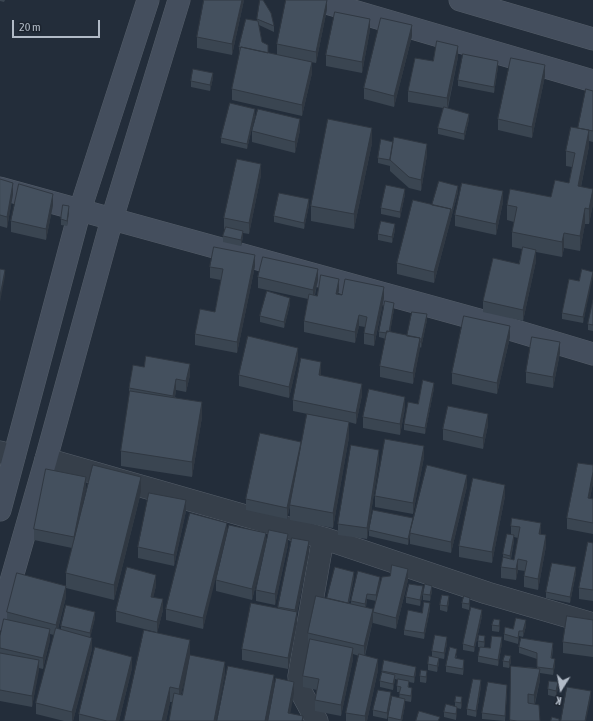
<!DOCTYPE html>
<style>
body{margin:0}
#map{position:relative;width:593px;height:721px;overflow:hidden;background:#232d3a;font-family:"Asap Condensed",sans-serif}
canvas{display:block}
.north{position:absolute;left:541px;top:669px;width:40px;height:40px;-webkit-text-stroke:3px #1c242f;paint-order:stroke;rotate:191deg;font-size:11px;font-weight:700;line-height:16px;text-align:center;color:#b1bac6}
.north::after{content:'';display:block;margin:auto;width:14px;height:18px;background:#b1bac6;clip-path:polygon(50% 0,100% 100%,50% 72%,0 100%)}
.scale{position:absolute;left:12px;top:20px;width:88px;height:18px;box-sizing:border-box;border:2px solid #b1bac6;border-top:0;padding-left:5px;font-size:12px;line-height:14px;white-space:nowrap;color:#b1bac6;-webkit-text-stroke:3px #1c242f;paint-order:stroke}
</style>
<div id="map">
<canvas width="593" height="721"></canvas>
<div class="north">K</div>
<div class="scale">20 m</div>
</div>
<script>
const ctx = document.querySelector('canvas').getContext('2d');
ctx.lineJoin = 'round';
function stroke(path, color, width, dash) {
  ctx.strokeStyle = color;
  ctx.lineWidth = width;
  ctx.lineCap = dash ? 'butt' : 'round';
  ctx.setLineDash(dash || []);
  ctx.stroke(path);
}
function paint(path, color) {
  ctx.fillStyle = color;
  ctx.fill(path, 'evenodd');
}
const street = new Path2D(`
 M0 452 14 456
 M46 459 323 538 487 593 593 624
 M317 721 300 690 299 676 323 538`);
const secondary = new Path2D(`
 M316 0 593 81
 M460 0 593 39
 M0 188 476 319 593 354
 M0 510 80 210 148 0
 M0 619 46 459 112 219 179 0`);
stroke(street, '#545d68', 23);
stroke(secondary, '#545d68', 23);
stroke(street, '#363f4a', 22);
stroke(secondary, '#444e5d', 22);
paint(new Path2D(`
 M0 0H5L4 2 0 1Z
 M244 0 232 55 197 48V37Z
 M327 0V9L316 63 296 59 312 73 302 116 232 100V89L240 53H239V47L257 21V19L274 26V32L259 25 262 42 268 53 277 55V44Z
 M370 30 362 73 326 66V55Z
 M412 36 394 107 364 99V88Z
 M458 57 448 108 469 119 464 140 438 134V128L443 108 408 102V91L433 61Z
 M498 67 494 93 458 86V80Z
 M545 76 532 138 498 130V119Z
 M213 78 210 91 191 87V81Z
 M593 91V142L589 141V146L581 187 593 204 589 224H585L580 251 564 248 562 257 536 252V261L523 321 483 312V301L519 264 522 249 512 247V232L514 222 507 220V205L551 197 569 183 572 167 566 166V151L578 128Z
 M255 115 247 149 221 143V138Z
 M300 130 295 153 252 142V131Z
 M393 142 427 155 421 191 409 188 390 171V166L378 163V158Z
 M372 143 354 229 311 221V206Z
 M261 175 249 234 243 233V237L241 246 223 242V236L225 229H224V218Z
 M0 179 13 194 7 228 0 226Z
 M458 192 434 283 397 274V263L432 205Z
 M405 194 400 218 381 214V208Z
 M503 202 496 235 455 226V215Z
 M53 205 46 240 11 232V221Z
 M309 205 304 229 274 222V216Z
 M69 212 67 226 61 225V219Z
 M395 230 392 243 378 240V234Z
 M255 266 237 353 195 345V334L215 312 221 280 210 278V267Z
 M593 272 583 323 562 319V313L579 281Z
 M258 277 318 280 315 295 317 296 339 290 338 294 342 295 384 298 374 346 364 344V333L365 327 359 326 355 343 304 332V321L308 299 258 288Z
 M593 300V331L588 330V324Z
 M290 304 284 328 260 322V316Z
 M394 309 390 332 407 336 427 320 421 348 420 347 413 384 380 377V366L386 339 379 337V332Z
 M510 337 497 394 452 384V373Z
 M560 353 553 388 526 383V372Z
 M298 359 289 398 239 386V375Z
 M321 373V376L362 395 356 424 349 422V437L333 528 290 520V505L292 497 287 519 246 510V499L301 442 337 420 293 411V400Z
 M190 375 186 392 176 390 175 397 202 417 192 477 121 466V451L129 397V388Z
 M434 388 425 434 404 430V424L418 404Z
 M405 408 400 435 363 428V417Z
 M488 425 483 449 443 440V429Z
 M424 457 413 514 375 507V496Z
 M379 461 367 539 338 535V524Z
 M593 483 590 498 593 499V534L567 529V518Z
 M467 486 451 553 410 544V534L408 545 369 536V530L413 523Z
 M86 488 82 507 141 492 114 600 66 588V597L58 629 61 630V626L95 618 90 637 92 649 73 721H64L36 714V703L54 635 50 634V640L43 669 39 668 32 707 0 701V636L7 619V612L66 586V573L72 548 34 540V529Z
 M505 496 492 563 459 557V546Z
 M186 511 174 566 138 558V547Z
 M512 518 541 534 546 546 538 590 524 587V576L525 571 518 570 516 580 501 578V567L503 557V554L511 534V526ZM514 537 518 538 514 560 511 559 514 541Z
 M227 523 203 629 166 620V609Z
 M593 543V601L579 599V588Z
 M266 544 252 600 216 591V580Z
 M288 545 275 605 256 601V590Z
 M309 552 297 613V623L288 669 242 660V649L278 608V607Z
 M576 573 570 603 546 598V592Z
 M390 576 408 580 396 629 373 623V612Z
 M354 577 349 603 351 604V601L380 582 376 601 367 599 366 607 373 620 365 656 378 670 367 721H346V713L359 656 353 654V659L341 716 315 711V700L317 690 303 687V676L309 644H308V633L327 598Z
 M156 586 153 597 163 610 157 633 190 655 181 694 182 695 225 673 216 721H169L172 702H170L166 721H124L156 632 116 622V611Z
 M432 591 430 601 423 600V594Z
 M423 592 420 606 406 603V597Z
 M449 602 447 612 440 610V605Z
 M462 603H470L469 610 462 608Z
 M430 609 424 639 404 635V630L422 613Z
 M482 616 474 652 463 650V644Z
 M593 620V657L563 653V642Z
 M492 625 500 626 499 632 492 631Z
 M526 626 523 637 519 636 518 644 504 640V634L513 629Z
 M478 641 485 642 484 647 490 648 502 643 498 666 478 662V656L480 647H478Z
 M447 643 444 659 439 658V663L437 672 428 670V664L432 656V651Z
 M519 647 553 648 552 658 555 665 553 675 540 673V680L535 704 540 721H510L511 666 537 668V659L519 653Z
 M457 655 456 659 464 666 463 675 446 672V666Z
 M503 661 511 662 509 668 503 667Z
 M132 668 119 721H79V714Z
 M382 671 416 672 414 683 409 682V688L412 694 411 702 405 701V705L402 721H388V717L399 698 400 692H397V686L398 680 395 679 393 690 380 687V681L382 674Z
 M420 676 427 677 426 683 420 682Z
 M481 686 476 717 467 715V709Z
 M558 688 556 697 548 695V689Z
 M507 691 505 721 482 719V713Z
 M391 698 387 719 373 716V710Z
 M455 702 462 703 461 709 457 708 456 720 444 717V712L455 706Z`), '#3a4551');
paint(new Path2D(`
 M242 0H244L232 55V44Z
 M327 0V9L316 63V52Z
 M370 19V30L362 73V62Z
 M412 25V36L394 107V96Z
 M458 46V57L447 109V98Z
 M498 61V67L494 93V87Z
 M312 62V73L302 116V105Z
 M545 65V76L532 138V127Z
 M213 73V78L210 91V85Z
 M255 109V115L247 149V144Z
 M469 114V119L464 140V134Z
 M300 119V130L295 153V142Z
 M372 128V143L354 229V214Z
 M589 130V146L578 201V186Z
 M427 144V155L421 191V180Z
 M261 164V175L249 234V223Z
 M13 183V194L7 228V217Z
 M458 186V192L434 283V272L451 209Z
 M405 189V194L400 218V212Z
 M593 189V204L589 224V209Z
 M503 191V202L496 235V224Z
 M53 194V205L46 240V229Z
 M309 199V205L304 229V223Z
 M69 206V212L67 226V221Z
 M585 208V224L580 251V236Z
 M395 224V230L392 243V237Z
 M243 231V237L241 246V240Z
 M564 233V248L562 257V242Z
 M536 250V261L523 321V310Z
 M255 255V266L237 353V342Z
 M318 269V280L313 301V290Z
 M5 270V276L0 302V296Z
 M593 272V277L583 323V317Z
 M339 279V290L336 305V294Z
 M384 287V298L374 346V335Z
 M290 298V304L284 328V322Z
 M394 303V309L389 339V333Z
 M427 314V320L421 348V342Z
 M359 315V326L355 343V332Z
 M510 326V337L497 394V383Z
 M420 338V349L413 384V373Z
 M560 342V353L553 388V377Z
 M298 348V359L289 398V387Z
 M321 362V373L319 386V375Z
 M190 364V375L186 392V381Z
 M176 379V390L173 407V396Z
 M434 383V388L425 434V428Z
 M362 384V395L356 424V413Z
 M405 397V408L400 435V424Z
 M202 402V417L192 477V462Z
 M488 414V425L483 449V438Z
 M349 422V437L333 528V513Z
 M301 442V453L287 519V508Z
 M424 446V457L413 514V503Z
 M379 450V461L367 539V528Z
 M593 472V483L588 509V498Z
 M467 475V486L451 553V542Z
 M86 477V488L74 548V537Z
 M141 477V492L114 600V585Z
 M505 485V496L492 563V552Z
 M186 500V511L174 566V555Z
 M413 518V524L408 545V539Z
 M227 523V534L203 629V618Z
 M541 523V534H539Z
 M266 533V544L252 600V589Z
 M288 534V545L275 605V594Z
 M514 535V541L510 561V556Z
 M546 535V546L538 590V579Z
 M309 541V552L297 613V623L288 669V658L295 620V610Z
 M518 559V570L516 580V569Z
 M576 567V573L570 603V597Z
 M408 569V580L396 629V618Z
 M354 572V577L347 609V604Z
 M156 575V586L151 608V597Z
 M380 577V582L376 601V595Z
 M66 586V597L56 636V625Z
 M423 586V592L420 606V600Z
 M432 586V591L430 601V595Z
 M367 594V599L365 610V604Z
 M449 596V602L447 612V606Z
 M470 598V603L469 610V604Z
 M163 599V610L157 633V622Z
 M430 603V609L424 639V633Z
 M373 609V620L364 657V646Z
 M482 610V616L474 652V647Z
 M95 612V618L90 639V633Z
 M500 620V626L499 632V626Z
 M526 620V626L523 637V631Z
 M50 629V640L43 669V658Z
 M519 631V636L518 644V638Z
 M485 636V642L484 648V642Z
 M447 637V643L444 659V653Z
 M502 637V643L498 666V660Z
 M92 638V649L73 721H72V712Z
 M190 640V655L179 704V689Z
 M353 648V659L341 716V705Z
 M511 656V662L509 668V662Z
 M132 657V668L119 721H116Z
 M439 658V663L437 672V666Z
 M378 659V670L367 721H365V716Z
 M555 659V665L553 675V669Z
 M39 660V671L32 707V696Z
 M464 660V666L463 675V669Z
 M225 662V673L216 721H214Z
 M416 667V672L414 683V677Z
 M540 669V680L534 706V695Z
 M427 671V677L426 683V677Z
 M274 675V691L268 721H265Z
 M395 675V680L393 690V684Z
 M481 680V686L476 717V711Z
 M294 682V693L289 721 288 713Z
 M558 682V688L556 697V691Z
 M507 685V691L505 721V716Z
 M170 687V702L166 721H162Z
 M412 688V694L411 702V696Z
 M591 691V697L586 721H585Z
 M391 692V698L387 719V713Z
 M462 697V703L461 709V703Z
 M405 699V705L402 721H401Z
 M457 707V712L456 720V714Z`), '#303842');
const building = new Path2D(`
 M204 0H242L232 44 197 37Z
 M260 0H263L271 13 274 26 257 19Z
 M286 0H327L316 52 277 44Z
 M335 12 370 19 362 62 326 55Z
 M381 18 412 25 394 96 364 88Z
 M246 19 258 21 262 42 268 45V53L241 47V48L239 47Z
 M437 41 458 46 447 98 408 91 415 58 433 61Z
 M241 47 312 62 302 105 232 89Z
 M463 54 498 61 494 87 458 80Z
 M511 58 545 65 532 127 498 119Z
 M193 69 213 73 210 85 191 81Z
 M586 89 593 91V131L578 128Z
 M230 103 255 109 247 144 221 138Z
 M444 107 469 114 464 134 438 128Z
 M258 109 300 119 295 142 252 131Z
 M328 119 372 128 354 214 311 206Z
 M571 127 589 130 578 186 593 189 589 209 585 208 580 236 564 233 562 242 512 232 517 207 507 205 510 189 551 197 555 180 569 183 575 153 566 151Z
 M394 137 427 144 421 180 409 177 390 160Z
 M381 139 393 142 390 160 378 158Z
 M237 159 261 164 249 223 224 218Z
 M0 179 13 183 7 217 0 215Z
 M439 181 458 186 451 215V209L432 205Z
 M462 183 503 191 496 224 455 215Z
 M19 184 53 194 46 229 11 221Z
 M386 185 405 189 400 212 381 208Z
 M279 193 309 199 304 223 274 216Z
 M413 200 451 209 434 272 397 263Z
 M63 205 69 206 67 221 61 219Z
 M381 221 395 224 392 237 378 234Z
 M226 227 243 231 241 240 223 236Z
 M214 247 255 255 237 342 195 334 200 309 215 312 223 269 210 267Z
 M523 247 536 250 523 310 483 301 493 258 519 264Z
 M263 257 318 269 313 290 258 277Z
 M0 269 5 270 0 296Z
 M582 269 593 272 583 317 562 313 569 279 579 281Z
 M321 275 339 279 336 294 342 295 345 279 384 287 374 335 364 333 367 317 359 315 355 332 304 321 309 294 317 296Z
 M267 291 290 298 284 322 260 316Z
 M593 300V325L588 324Z
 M385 301 394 303 389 332 387 331V333L379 332Z
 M412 312 427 314 421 342H420V338L407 336Z
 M464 316 510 326 497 383 452 373Z
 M387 331 420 338 413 373 380 366Z
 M248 336 298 348 289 387 239 375Z
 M532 337 560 342 553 377 526 372Z
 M146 356 190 364 186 381 176 379 173 396 129 388 133 365 144 367Z
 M301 358 321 362 319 375 362 384 356 413 293 400Z
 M423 380 434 383 425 428 404 424 408 402 418 404Z
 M369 389 405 397 400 424 363 417Z
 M130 391 202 402 192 462 121 451Z
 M448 406 488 414 483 438 443 429Z
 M307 414 349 422 333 513 290 505Z
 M260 433 301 442 287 508 246 499Z
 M385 439 424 446 413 503 375 496Z
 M351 445 379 450 367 528 338 524Z
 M578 463 593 465V472L588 498 593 499V523L567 518Z
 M93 465 141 477 114 585 66 573Z
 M427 465 467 475 451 542 410 533Z
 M46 469 86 477 74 537 34 529Z
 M473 478 505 485 492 552 459 546Z
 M149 493 186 500 174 555 138 547Z
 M373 510 413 518 408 539 369 530Z
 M190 513 227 523 203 618 166 609Z
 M512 518 541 523 539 534 546 535 538 579 524 576 527 561 518 559 516 569 501 567 503 557 514 560 520 527 511 526Z
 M229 525 266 533 252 589 216 580Z
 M269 530 288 534 275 594 256 590Z
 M507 534 514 535 510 556 503 554Z
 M292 538 309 541 295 610 278 607Z
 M588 542 593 543V590L579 588Z
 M552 563 576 567 570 597 546 592Z
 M392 565 408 569 396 618 373 612 382 577 390 576Z
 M127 567 156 575 151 597 163 599 157 622 116 611Z
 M335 567 354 572 348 603 327 598Z
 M358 571 380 577 376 595 367 594 365 604 351 601Z
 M17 573 66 586 56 625 7 612Z
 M409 584 423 586 420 600 406 597Z
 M425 584 432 586 430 595 423 594Z
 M442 595 449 596 447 606 440 605Z
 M316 596 373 609 364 646 308 633Z
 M464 596 470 598 469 604 462 603Z
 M424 602 430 603 424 633 404 630 408 610 422 613Z
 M251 603 297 612 288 658 242 649Z
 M66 605 95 612 90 633 61 626Z
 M471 607 482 610 474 647 463 644Z
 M567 616 593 620V646L563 642Z
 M516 618 526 620 523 631H519L518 638 504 634 505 627 513 629Z
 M4 619 50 629 43 658 0 648V636Z
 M494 619 500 620 499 626 492 625Z
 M56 628 92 638 72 712 36 703Z
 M144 630 190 640 179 689 170 687 162 721H124Z
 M435 635 447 637 444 653 432 651Z
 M479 635 485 636 484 642 478 641Z
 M492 636 502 637 498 660 478 656 480 647 490 648Z
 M521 638 553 643 551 658 555 659 553 669 537 667V653L519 647Z
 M310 639 353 648 341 705 315 700 319 679 303 676Z
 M95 647 132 657 116 721H107L79 714Z
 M450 647 457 649 455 658 464 660 463 669 446 666Z
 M0 653 39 660 32 696 0 690Z
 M359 654 378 659 365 716 346 713Z
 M190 655 225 662 214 721H169L174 693 182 695Z
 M505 655 511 656 509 662 503 661Z
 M429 656 439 658 437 666 428 664Z
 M384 660 416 667 414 677 382 671Z
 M228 666 274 675 265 721H217Z
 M511 666 540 669 534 695 528 694V703L539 705 540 721H517L510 720Z
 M421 670 427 671 426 677 420 676Z
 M382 672 395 675 393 684 380 681Z
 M276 678 294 682 288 713 303 716 302 721H268Z
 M398 679 409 681 408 687 412 688 411 696 399 694 401 687 397 686Z
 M473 679 481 680 476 711 467 709Z
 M549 681 558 682 556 691 548 689Z
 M488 682 507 685 505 716 482 713Z
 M567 687 591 691 585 721H561Z
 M378 690 391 692 387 713 373 710Z
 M392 696 405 699 401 720 388 717Z
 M456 696 462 697 461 703 455 702Z
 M446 704 457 707 456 714 444 712Z
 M419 711 440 717 438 721H416Z
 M552 717 559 719V721H551Z`);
paint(building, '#44505e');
stroke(building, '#303842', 1);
</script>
